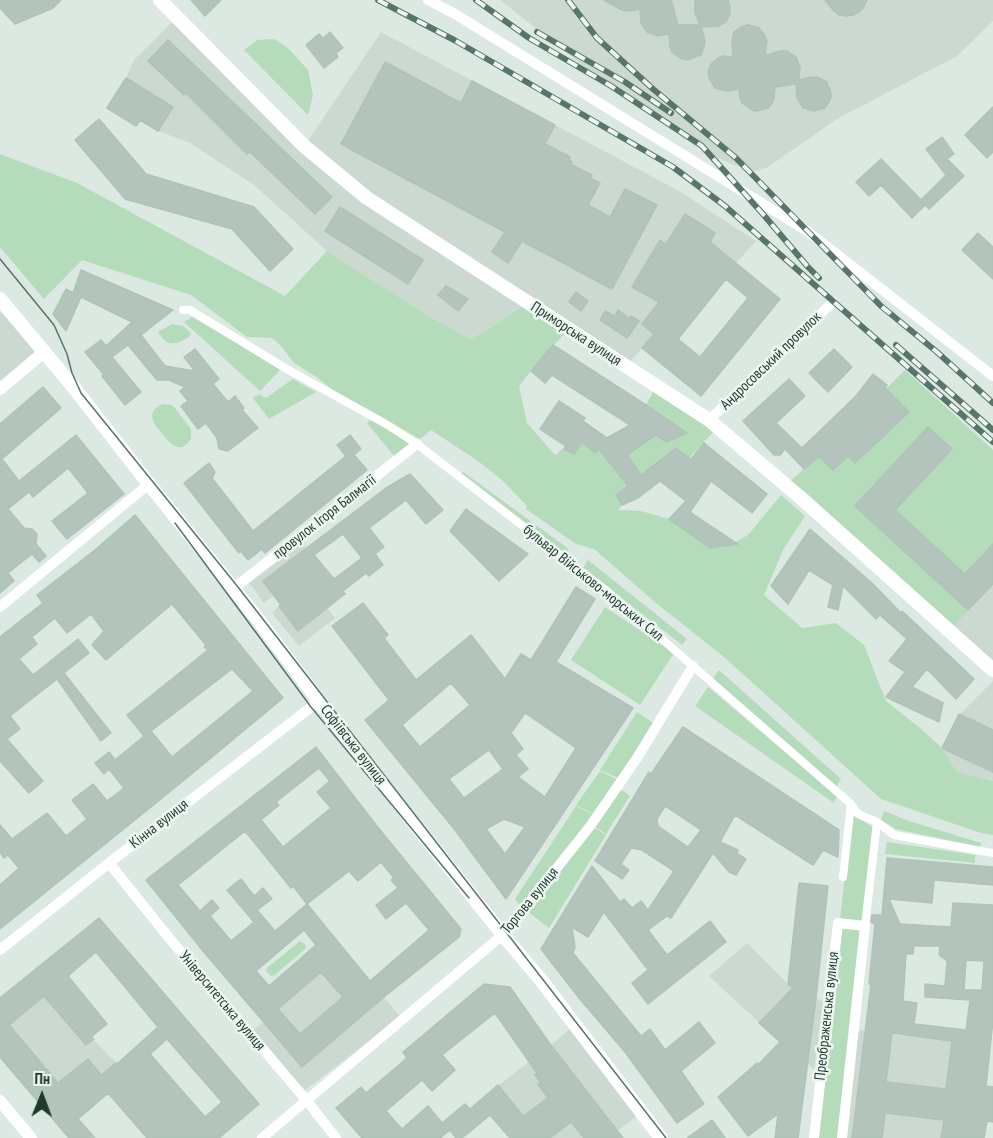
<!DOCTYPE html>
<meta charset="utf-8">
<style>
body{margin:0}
#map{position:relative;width:993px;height:1138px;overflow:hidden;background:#dce9e2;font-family:"PT Sans Narrow",sans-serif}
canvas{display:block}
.north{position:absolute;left:12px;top:1066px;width:60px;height:60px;-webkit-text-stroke:4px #edf6f0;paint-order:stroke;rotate:1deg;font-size:16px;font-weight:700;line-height:24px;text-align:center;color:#1e392e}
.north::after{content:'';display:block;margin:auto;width:21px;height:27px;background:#1e392e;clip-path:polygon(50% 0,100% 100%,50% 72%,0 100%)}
</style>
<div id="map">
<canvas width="993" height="1138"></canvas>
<div class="north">Пн</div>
</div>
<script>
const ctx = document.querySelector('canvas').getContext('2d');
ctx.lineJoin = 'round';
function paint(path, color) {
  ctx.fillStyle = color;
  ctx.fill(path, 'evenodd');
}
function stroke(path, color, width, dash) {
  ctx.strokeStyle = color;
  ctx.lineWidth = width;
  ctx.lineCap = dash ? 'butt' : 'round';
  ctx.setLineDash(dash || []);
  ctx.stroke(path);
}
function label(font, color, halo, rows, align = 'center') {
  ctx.font = font + ' "PT Sans Narrow",sans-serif';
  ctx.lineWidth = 5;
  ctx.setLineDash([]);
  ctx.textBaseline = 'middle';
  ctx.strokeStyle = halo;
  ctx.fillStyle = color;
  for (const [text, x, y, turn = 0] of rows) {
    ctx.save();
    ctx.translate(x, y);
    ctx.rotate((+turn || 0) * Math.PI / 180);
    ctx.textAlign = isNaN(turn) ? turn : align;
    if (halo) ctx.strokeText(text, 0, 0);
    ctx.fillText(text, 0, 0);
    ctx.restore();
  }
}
paint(new Path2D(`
 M500 0H993V21L957 56 837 119 768 167 752 172 711 155 605 83Z
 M176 18 301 147 524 305 496 325 470 339 422 312 327 251 254 185 190 143 158 131 140 120 136 126 107 108 126 78 134 60Z
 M381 32 679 191 756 241 736 263 721 252 627 366 367 198 305 145Z
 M0 311 40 356 0 389Z
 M303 543 318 562 264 603 249 583Z
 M993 584V668L951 629Z
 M309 585 335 618 299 646 272 613 279 606Z
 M993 681V781L957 772 942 748 959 715Z
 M747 943 788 984 808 1001 816 998 823 1002 814 1069 780 1042 709 976Z
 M345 952 401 1017 305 1090 250 1033Z
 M34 970 91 1037 116 1063 50 1118 0 1057V998Z
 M573 1027 641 1113 608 1138H510L479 1101Z
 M857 1030 977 1044 965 1138H846Z`), '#cbd9d1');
paint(new Path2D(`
 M274 39 288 48 308 70 313 95 308 115 244 50 257 40Z
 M0 154 77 183 285 296 327 251 422 312 470 339 496 325 524 305 566 332 537 363 519 386 527 423 555 455 566 446 583 421 607 438 625 428 626 429 638 419 656 387 717 428 689 458 675 470 638 498 622 505 618 510 641 511 669 519 711 548 730 545 748 535 781 495 805 516 783 550 764 595 802 628 836 623 864 645 886 701 920 728 942 748 957 772 993 781V835L981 833 881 799 724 657 656 603 594 549C587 548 583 545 576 544L526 509 527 506 503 481 478 461 431 430 420 439 333 390 318 378 294 363 282 347 272 338 247 337 191 295 82 260 44 299 0 247Z
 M192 317 281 369 260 391 184 322Z
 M172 324 183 326 191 333 190 336C177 345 167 348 158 332Z
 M905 370 993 450V584L951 629 787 484 819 456Z
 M293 379 316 392 269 419 253 398 259 394 266 398Z
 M162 404 171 405 175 408 191 429V439C180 456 170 444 161 432 152 422 146 412 162 404Z
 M372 419 410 444 394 456 367 423Z
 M463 472 569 549 565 556 459 475Z
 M588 560 687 639 682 645 583 568Z
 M605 607 674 653 640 705 571 660Z
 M719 670 841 779 836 787 712 680Z
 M708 687 837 796 834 803 695 706Z
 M637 712 655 724 621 779 600 770Z
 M600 771 620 781 596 815 576 805Z
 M620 789 630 796 606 834 595 827Z
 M576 806 596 816 523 909 515 899Z
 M884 811 909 821 981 843 980 847 896 829 881 820Z
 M852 814 874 828 862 923 840 920Z
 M593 827 606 835 549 928 527 911Z
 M887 842 975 855V863L885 854Z
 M840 926 862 928 839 1138H816Z
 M300 941 306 945 305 949 275 975 271 976 266 971 267 968Z`), '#b4dcba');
const building = new Path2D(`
 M0 0H61L53 8 15 24 0 8Z
 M191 0H221L205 16Z
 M604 0H671L678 25H700L695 13V0H728L730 8V14L726 22 718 26 701 27 705 41 704 47 701 55 687 60 682 59 672 52 670 46 669 34 658 36 647 32 641 23 640 9 628 11 622 10Z
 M825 0H867L863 8 859 12 853 15 846 16 839 15 834 11Z
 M747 25 758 27 765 36 767 41 765 56 780 51H786L796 57 800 67 799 80 811 77H817L827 82 831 93V98L825 108 814 111 803 108 797 98 796 84 775 87 774 98 772 103 768 108 757 111 752 110 742 103 740 98 739 89 726 91 715 88 709 78 708 72 711 64 718 58 723 56 733 57 732 41 734 32 741 27Z
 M330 32 343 48 336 53 338 57 324 68 306 45 319 34 323 38Z
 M168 40 332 197 315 214 250 152 247 154 186 93 184 95 148 61Z
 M385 62 461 103 472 81 555 125 545 144 570 157 569 160 572 162 570 164 592 175 590 178 600 183 588 205 610 217 625 189 657 205 612 289 522 241 508 263 492 252 505 232 341 144Z
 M126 78 173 107 158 131 140 120 136 126 107 108Z
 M993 107V152L987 158 965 135Z
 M99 119 146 174 254 207 293 249 270 271 232 229 125 199 75 140Z
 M942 137 954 154 947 159 964 176 929 209 925 205 912 218 881 185 869 196 856 182 881 159 925 204 921 200 946 175 926 149Z
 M340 207 423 260 408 284 325 231Z
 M685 214 715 233 710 242 780 299 701 396 642 348 654 334 642 324 659 302 632 287 660 240 666 244ZM726 279 748 298 700 357 678 339Z
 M978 233 993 247V279L962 250Z
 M81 270 173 310 141 335 165 366 195 371 184 357 195 349 219 379 213 384 228 402 235 396 244 408 242 410 258 428 228 451 219 449 217 438 206 423 198 429 181 406 188 401 180 391 185 387 169 380H157L128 345 112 357 141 392 125 405 102 376 104 375 85 352 101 340 106 346 132 322 81 297 66 331 53 314 66 289 73 293Z
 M446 286 468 299 458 311 438 295Z
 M576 292 588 301 581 311 569 302Z
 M618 310 629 318 631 316 639 321 627 338 600 320 605 311 615 316Z
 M553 345 646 405 687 433 666 442 656 435 627 455 641 475 676 448 691 459 704 443 767 494 752 513 711 481 690 512 738 544 710 548 669 519 686 501 660 481 638 498 622 505 616 495 628 486 599 449 595 453 582 442 574 454 564 449 566 446 540 429 559 401 585 418 583 421 607 438 630 425 552 375 545 383 531 371Z
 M834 349 852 367 828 392 809 373Z
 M873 374 887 385 885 388 909 412 855 463 848 456 833 470 819 456 804 469 785 449 780 455H774L743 421 789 379 805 396 776 423 802 448 856 396Z
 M43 387 61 408 2 459 19 481 76 435 124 494 67 539 52 521 88 493 77 479 68 468 33 497 29 492 8 509 24 528 32 529 37 534 36 544 46 556 39 562 32 554 8 573 14 581 0 593V424Z
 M928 427 952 449 895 510 965 574 993 544V584L968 610 855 506Z
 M350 435 361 449 354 455 367 470 265 553 262 549 248 560 241 551 239 553 184 483 209 463 215 472 212 478 253 531 346 456 337 445Z
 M410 474 443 510 426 524 406 500 369 528 384 547 375 554 383 565 369 576 366 573 343 591 345 594 298 631 279 606 281 605 263 581 386 488ZM343 534 362 558 334 579 314 555Z
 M466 509 528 554 499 581 450 531Z
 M135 515 283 698 188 777 0 929V885L19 868 8 855 4 858 0 852V825L12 839 47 813 66 836 87 819 72 800 93 784 107 801 124 788 109 769 104 774 95 763 109 752 115 760 149 732 144 736 127 715 208 650 204 647 206 645 172 604 106 660 92 645 104 631 91 614 67 633 55 618 32 637 37 644 19 659 33 675 78 639 89 653 64 673 111 733 101 741 57 679 10 716 20 729 7 739 43 781 29 793 0 761V637L43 603 37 595 95 550ZM232 669 253 691 172 757 151 731Z
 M810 529 873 584 901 613 902 611 918 626 974 679 956 699 927 669 912 687 943 703 939 722 886 697 905 672 889 661 907 639 880 615 876 619 843 586 838 610 828 607 833 585 809 570 788 604 771 586Z
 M576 587 595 599 556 662 633 708 506 899 455 830 365 720 389 700 332 626 363 603 388 635 384 638 416 680 471 635 505 679 521 654 531 660ZM451 683 470 705 420 747 402 725ZM525 713 576 748 545 797 518 777 528 769 516 755 523 749 511 733ZM489 750 503 769 464 798 449 779ZM504 819 525 827 505 854 486 829Z
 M959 714 993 730V772L942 748Z
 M683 727 839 830 838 857 823 850 813 865 735 815 720 842 738 850 737 853 746 859 736 875 729 872 713 853 671 918 667 916 648 930 667 955 710 921 726 942 648 1004 632 983 648 970 604 912 588 937 572 927 575 947 573 953 641 1036 650 1029 665 1050 699 1022 715 1043 681 1071 704 1104 677 1123 625 1052 579 998 541 949 592 866 620 902 624 899 632 908 641 901 648 910 674 871 642 850 631 848 621 864 629 870 622 879 595 861 649 772 651 774ZM665 806 701 830 688 847 658 826 657 819Z
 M316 747 376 825 461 929 459 937 384 997 302 1067 203 951 146 880ZM319 768 330 781 317 792 331 808 283 847 261 820 279 805 276 802ZM245 831 291 888 293 886 307 904 275 931 257 910 272 899 263 888 254 896 241 879 227 890 254 922 231 941 210 916 219 908 212 900 200 911 178 885ZM381 862 394 878 391 880 398 888 376 905 386 919 406 903 429 930 370 981 307 904 349 871 358 881ZM304 930 316 945 269 986 256 971ZM321 972 343 997 300 1034 278 1009Z
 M887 858 993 867V885L934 880 932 903 889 899 900 924 951 927 953 903 993 905V1020L986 1086 993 1087V1122L987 1121 984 1138H941L944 1120 885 1113 882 1138H852L871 984H869L875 924 871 922 872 915H882ZM914 946H940L939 955 947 961 945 986 925 984V997L970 1000 966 1030 914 1024 917 1003 903 1001 906 954H913ZM966 960 984 961 982 990H964ZM892 1033 952 1041 946 1089 886 1082Z
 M799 883 828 886 816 998 798 1138H775L778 1114 748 1136 718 1097 757 1063 758 1065 780 1042 759 1023 793 988 788 984Z
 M99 918 259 1104 219 1138H147L108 1093 78 1119 95 1138H69L0 1057V998ZM96 952 158 1027 117 1064 116 1063 101 1075 88 1059 58 1083 9 1025 44 996 86 1045 94 1039 91 1037 107 1024 68 976ZM167 1039 222 1102 205 1117 150 1054Z
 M484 984 510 987 550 1044 623 1138H584L571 1122 550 1138H510L490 1115 462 1138H456L450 1130 440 1138H362L336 1108 361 1087 366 1093 407 1058 403 1052ZM495 1013 537 1073 535 1075 541 1083 538 1084 548 1098 523 1116 498 1085 470 1109 465 1104 442 1123 428 1106 402 1129 386 1111 422 1080 432 1091 455 1070 442 1055Z
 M712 1120 725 1138H687Z`);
paint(building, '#b2c4bb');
stroke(building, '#afc3b8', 1.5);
stroke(new Path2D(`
 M183 310H190L285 368 386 424 417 444 608 592 851 804 858 814 877 822 894 835 993 853
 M843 877 851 804
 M865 926 877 822`), '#fff', 8);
stroke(new Path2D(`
 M428 0 455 14 807 231 993 376
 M709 420 833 302
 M233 589 417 444
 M0 607 149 484
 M109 863 170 939 307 1101 336 1138
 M0 950 109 863 319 701
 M262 1138 506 932 591 825 637 758 693 666
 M814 1138 838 923 865 926 842 1138`), '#fff', 10);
stroke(new Path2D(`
 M0 389 44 352
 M0 1101 31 1138`), '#fff', 12);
stroke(new Path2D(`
 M160 0 304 146 367 198 709 420 801 498 993 670
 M0 299 75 389 149 484 257 618 355 749 503 935 541 980 661 1138`), '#fff', 14);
stroke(new Path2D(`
 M0 259 54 325 67 354 72 373 81 393 238 587 666 1138
 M175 523 311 707 469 898`), '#58756a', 1.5);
const rail = new Path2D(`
 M378 0 456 41 673 167 725 206 993 442
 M476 0 529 38 611 86 702 146 762 213 808 267 819 278
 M568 0 597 38 653 89 736 158 881 306 937 352 993 403
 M537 32 625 82 671 113
 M896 345 993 430`);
stroke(rail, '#58756a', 6);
stroke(rail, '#edf6f0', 4, [11]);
label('15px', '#1e392e', '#edf6f0', [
 ["Приморська вулиця",576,334,33],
 ["Андросовський провулок",771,361,-44],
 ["провулок Ігоря Балмагії",325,517,-38],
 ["бульвар Військово-морських Сил",593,583,39],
 ["Софіївська вулиця",353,745,52],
 ["Кінна вулиця",159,824,-38],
 ["Торгова вулиця",530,901,-51],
 ["Університетська вулиця",222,1001,50],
 ["Преображенська вулиця",827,1016,-84]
]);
</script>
